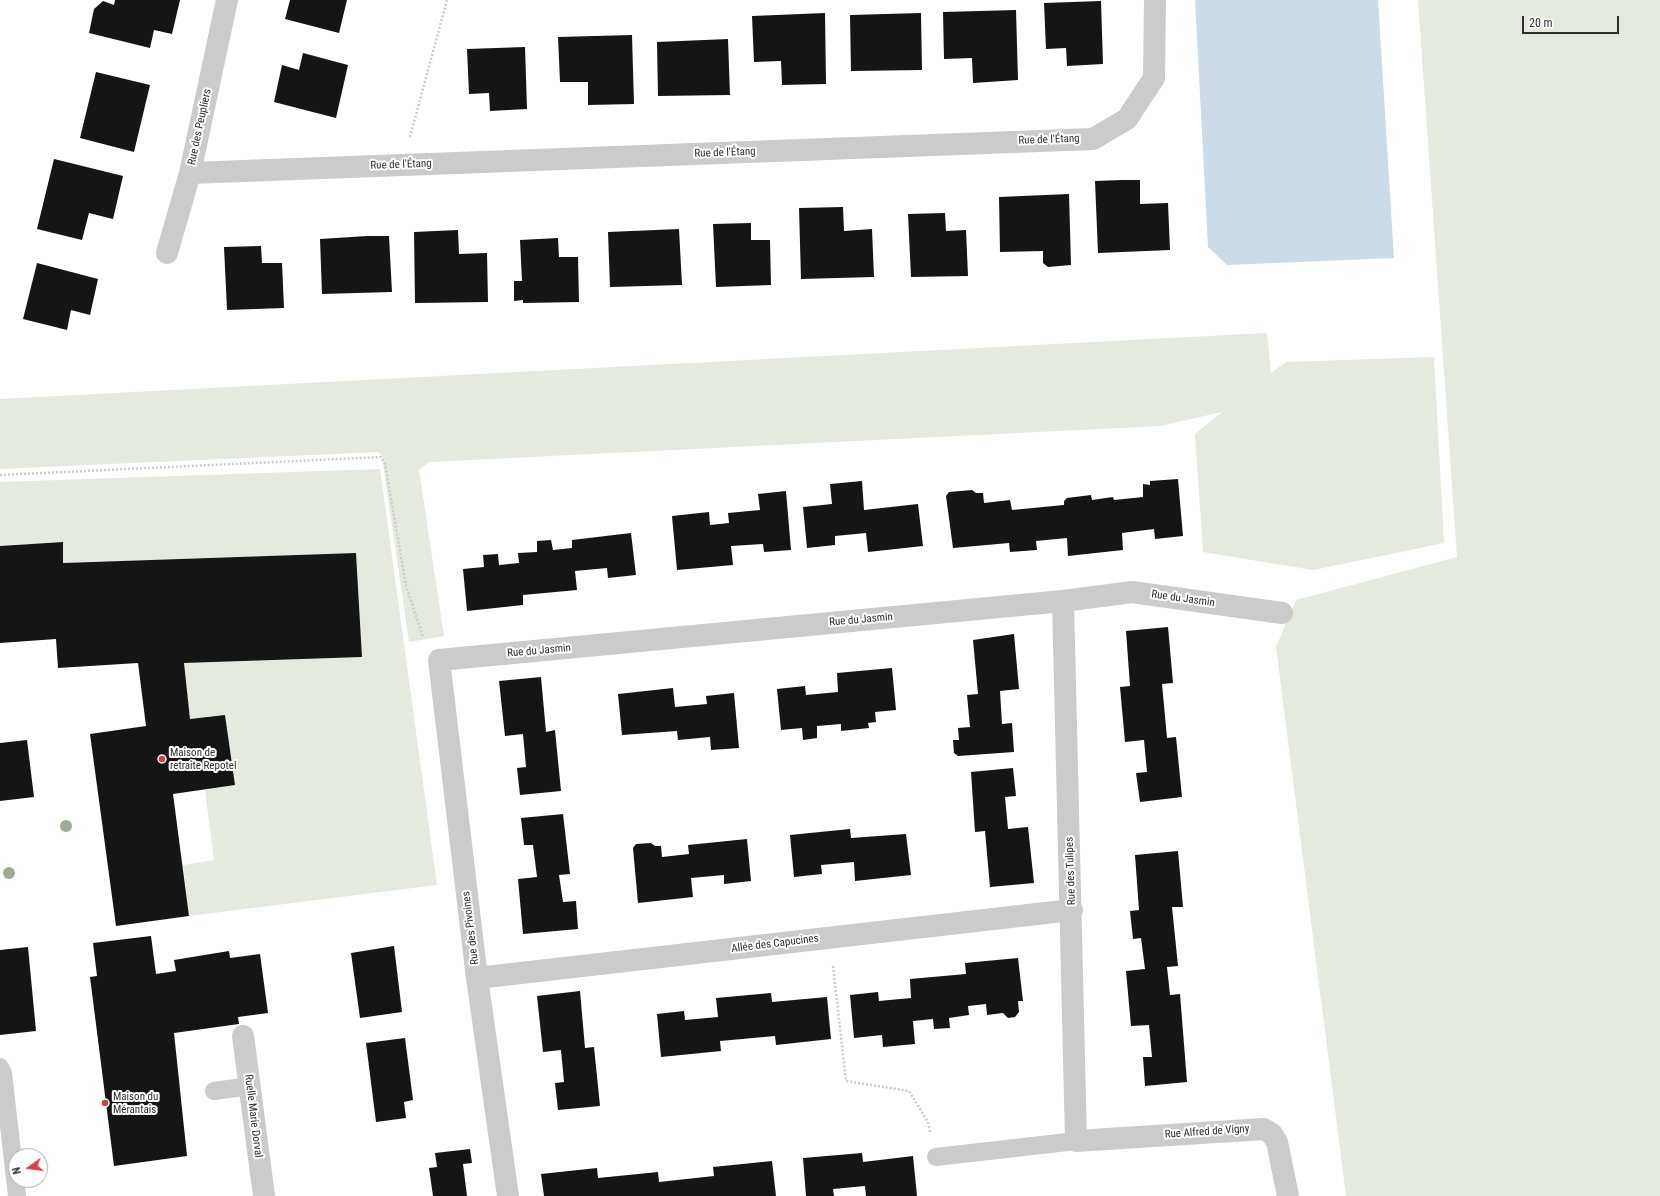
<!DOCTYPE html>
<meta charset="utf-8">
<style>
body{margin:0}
#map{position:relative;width:1660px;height:1196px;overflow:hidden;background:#fff;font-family:"Roboto Condensed",sans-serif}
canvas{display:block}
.north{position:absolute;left:8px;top:1148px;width:40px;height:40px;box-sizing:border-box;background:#fff;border:1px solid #ababab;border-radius:50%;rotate:256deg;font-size:11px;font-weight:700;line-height:16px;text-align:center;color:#2e2e2e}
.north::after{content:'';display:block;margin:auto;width:14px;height:18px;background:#d44249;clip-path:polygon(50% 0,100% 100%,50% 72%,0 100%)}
.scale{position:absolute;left:1522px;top:16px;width:97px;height:18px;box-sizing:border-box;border:2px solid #2e2e2e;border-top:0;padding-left:5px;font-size:12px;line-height:14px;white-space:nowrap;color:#2e2e2e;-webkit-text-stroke:3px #fff;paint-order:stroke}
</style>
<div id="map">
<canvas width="1660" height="1196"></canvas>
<div class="north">N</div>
<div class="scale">20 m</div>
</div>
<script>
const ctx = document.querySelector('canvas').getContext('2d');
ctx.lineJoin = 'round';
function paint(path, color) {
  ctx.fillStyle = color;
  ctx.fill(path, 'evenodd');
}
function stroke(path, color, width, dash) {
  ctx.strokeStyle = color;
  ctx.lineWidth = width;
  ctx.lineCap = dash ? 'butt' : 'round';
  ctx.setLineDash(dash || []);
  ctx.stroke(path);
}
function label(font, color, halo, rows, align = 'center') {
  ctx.font = font + ' "Roboto Condensed",sans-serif';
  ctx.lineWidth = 4;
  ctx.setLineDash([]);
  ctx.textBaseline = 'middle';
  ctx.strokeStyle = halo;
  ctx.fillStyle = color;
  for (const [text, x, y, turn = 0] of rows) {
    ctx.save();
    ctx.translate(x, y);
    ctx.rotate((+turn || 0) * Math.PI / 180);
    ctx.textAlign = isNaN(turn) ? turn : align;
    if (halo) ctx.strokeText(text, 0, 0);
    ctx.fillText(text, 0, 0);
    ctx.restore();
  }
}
paint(new Path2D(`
 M1418 0H1660V1196H1346L1276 647 1296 600 1457 557Z
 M1267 333 1271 373 1286 362 1434 357 1444 543 1313 570 1203 552 1195 434 1222 412 1160 426 429 462 419 470 444 636 409 642 382 456 378 452 0 469V399Z
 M380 469 437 885 189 916 183 865 214 860 205 790 235 785 225 715 190 719 184 663 362 657 356 553 63 563 62 542 0 546V482Z`), '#e4eadd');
paint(new Path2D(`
 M1195 0H1378L1394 258 1227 265 1208 247Z`), '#cbdce8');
paint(new Path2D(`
 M115 0H180L172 34 154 30 150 48 89 33 94 9 103 1 114 5Z
 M290 0H347L339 33 285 19Z
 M1101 1 1103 64 1067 66 1066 48 1046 49 1044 3Z
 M1016 10 1018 80 973 83 972 58 944 59 943 12Z
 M825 13 826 84 782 85 781 61 754 62 752 16Z
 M921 13 922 70 851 71 850 15Z
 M632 35 634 104 588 105V82H560L558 37Z
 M728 39 730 95 658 96 657 42Z
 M525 47 527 109 490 111 489 93 469 94 467 49Z
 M303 53 348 65 336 118 274 102 282 65 299 70Z
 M96 72 150 85 134 152 80 138Z
 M54 159 123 176 113 219 89 213 82 240 37 229Z
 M1122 180H1140V204L1168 203 1170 250 1098 253 1095 181Z
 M1069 194 1071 265 1048 267 1043 263V251L1000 252 999 197Z
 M843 207 844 231 872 229 874 277 801 279 799 208Z
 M945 213 946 231 966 230 968 276 911 277 908 214Z
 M751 223V240H770L771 285 716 287 713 224Z
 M679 229 682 285 610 287 608 232Z
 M458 230 459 254 487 253 488 302 415 303 414 232Z
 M367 236H389L392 292 322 294 320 239Z
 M558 238 559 257H578L579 302 523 303V300L514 301V281H522L520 240Z
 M261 246 262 263H282L284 308 227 310 224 247Z
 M37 263 98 279 90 315 71 310 67 330 23 319Z
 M1178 479 1183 536 1155 539 1154 529 1122 533 1123 550 1068 556 1067 538 1036 541 1037 550 1010 552 1009 543 953 548 946 496 949 492 972 490 976 493H983L984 503 1010 500 1012 510 1064 505V501L1067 498 1091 495 1092 500 1113 497 1114 500 1143 497V484L1150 485V481Z
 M862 481 864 510 918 504 923 546 868 552 866 533 835 536V545L807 548 803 507 832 504 830 484Z
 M786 491 791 550 764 552 763 544 731 546 733 565 677 570 672 516 709 512 710 525 729 523 728 513 760 510 758 494Z
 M631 533 636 575 608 578 607 568 575 571 577 590 523 595V605L467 611 463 569 484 567 483 555 498 554 499 565 519 563 518 553 537 552V541L551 540 553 550 572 548V540Z
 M63 542V563L356 553 362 657 184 663 190 719 225 715 235 785 173 794 189 916 116 926 90 734 146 726 138 663 58 668 56 639 0 643V546Z
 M1168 627 1173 683 1162 684 1167 738 1176 737 1182 797 1140 802 1136 773 1147 772 1144 740 1125 742 1120 687 1130 686 1126 631Z
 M1014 634 1019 689 1000 691 1002 724 1012 723 1014 752 958 756 954 753 953 740H959L958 728 970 727 967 695 978 694 973 640Z
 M892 668 896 710 875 712 876 722 868 723 869 728 841 731V724L817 726V738L803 740 802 728 781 730 777 689 805 686 806 695 838 692 837 673Z
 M541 677 546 732 555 730 561 791 520 795 517 768 526 767 523 734 505 736 499 681Z
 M673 688 675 707 707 704 706 696 734 693 739 748 711 750 710 737 678 740 677 731 622 735 618 694Z
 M27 740 34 797 0 801V743Z
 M1013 768 1016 796 1005 797 1008 829 1028 827 1034 883 990 887 985 831 975 832 971 772Z
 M563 814 570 874 559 875 563 902 576 901 578 929 523 934 518 879 537 877 533 845H524L521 818Z
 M850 829 851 838 906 834 911 875 855 881 854 862 821 865 822 874 794 877 790 835Z
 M747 839 751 881 724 884V875L691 878 693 897 638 903 633 848 636 844 651 843 655 846H661L662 857 689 854 688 845Z
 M1178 851 1183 907H1172L1178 966 1167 967 1170 995 1180 994 1187 1082 1145 1086 1143 1057H1152L1149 1025 1131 1026 1126 971 1145 969 1141 938 1133 939 1130 911 1139 910 1135 855Z
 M151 936 156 974 176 971 174 960 229 951 230 958 260 954 268 1013 238 1017 239 1024 174 1033 187 1156 114 1166 90 977 97 976 93 943Z
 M394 946 402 1012 360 1018 351 953Z
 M28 947 36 1031 0 1035V950Z
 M1018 958 1023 1001H1018L1019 1012 1015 1017 1008 1018 1003 1013 987 1015 986 1004 968 1006 969 1015 949 1018 950 1028 934 1029 933 1019 913 1021 915 1044 883 1047 882 1035 854 1038 850 995 878 992 879 1001 911 998 910 979 966 974 965 963Z
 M580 991 585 1048 594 1047 600 1106 558 1110 555 1083 564 1082 561 1050 543 1052 537 996Z
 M771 993 772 1002 827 997 831 1039 776 1045 775 1036 720 1041 721 1051 661 1057 657 1014 684 1011 685 1020 718 1017 716 998Z
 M405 1038 413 1100 404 1102 406 1118 376 1122 366 1043Z
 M470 1149 472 1163 463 1164 467 1196H433L429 1168 437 1167 435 1153Z
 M862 1153 863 1162 913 1156 917 1196H866L865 1186 833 1189 834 1196H806L803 1158Z
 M772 1161 776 1196H544L541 1174 597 1168 598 1178 658 1172 659 1182 714 1176 713 1167Z`), '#151515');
stroke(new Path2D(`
 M410 137 447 0
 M0 475 381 457 385 464 406 586 423 637
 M833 966 846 1081 909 1091 928 1122 930 1132`), '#cbcbcb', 2.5, [2, 2]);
stroke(new Path2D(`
 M0 1067 3 1073 17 1196
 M214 1091 250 1086
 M936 1157 1076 1141`), '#cbcbcb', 18);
stroke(new Path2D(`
 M190 173 1093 139 1127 119 1154 78 1155 0
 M167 253 190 173 227 0
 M1063 601 1076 1141 1264 1129 1272 1134 1277 1142 1288 1196
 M477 978 1072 910
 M243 1036 264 1196
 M508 1196 477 978 439 660 1063 601 1132 592 1282 613`), '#cbcbcb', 22);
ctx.fillStyle = '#9faa96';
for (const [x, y] of [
 [66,826],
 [9,873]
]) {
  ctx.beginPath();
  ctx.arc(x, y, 6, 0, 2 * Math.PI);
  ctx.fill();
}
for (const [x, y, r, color] of [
 [162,759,4,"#d44249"],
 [105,1103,4,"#d44249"]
]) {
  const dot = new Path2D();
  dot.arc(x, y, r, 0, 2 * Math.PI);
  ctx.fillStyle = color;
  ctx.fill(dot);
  stroke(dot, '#fff', 1.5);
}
label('11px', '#2e2e2e', '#fff', [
 ["Rue des Peupliers",200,127,-78],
 ["Rue de l'Étang",1049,140,-2],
 ["Rue de l'Étang",725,153,-2],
 ["Rue de l'Étang",401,165,-2],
 ["Rue du Jasmin",1183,599,8],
 ["Rue du Jasmin",861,620,-5],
 ["Rue du Jasmin",539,651,-5],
 ["Rue des Tulipes",1071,871,-92],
 ["Rue des Pivoines",471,928,-97],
 ["Allée des Capucines",775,944,-7],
 ["Ruelle Marie Dorval",253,1116,83],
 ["Rue Alfred de Vigny",1207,1132,-4]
]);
label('11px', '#2e2e2e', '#fff', [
 ["Maison de",170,753],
 ["retraite Repotel",170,766],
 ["Maison du",113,1097],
 ["Mérantais",113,1110]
], 'left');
</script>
